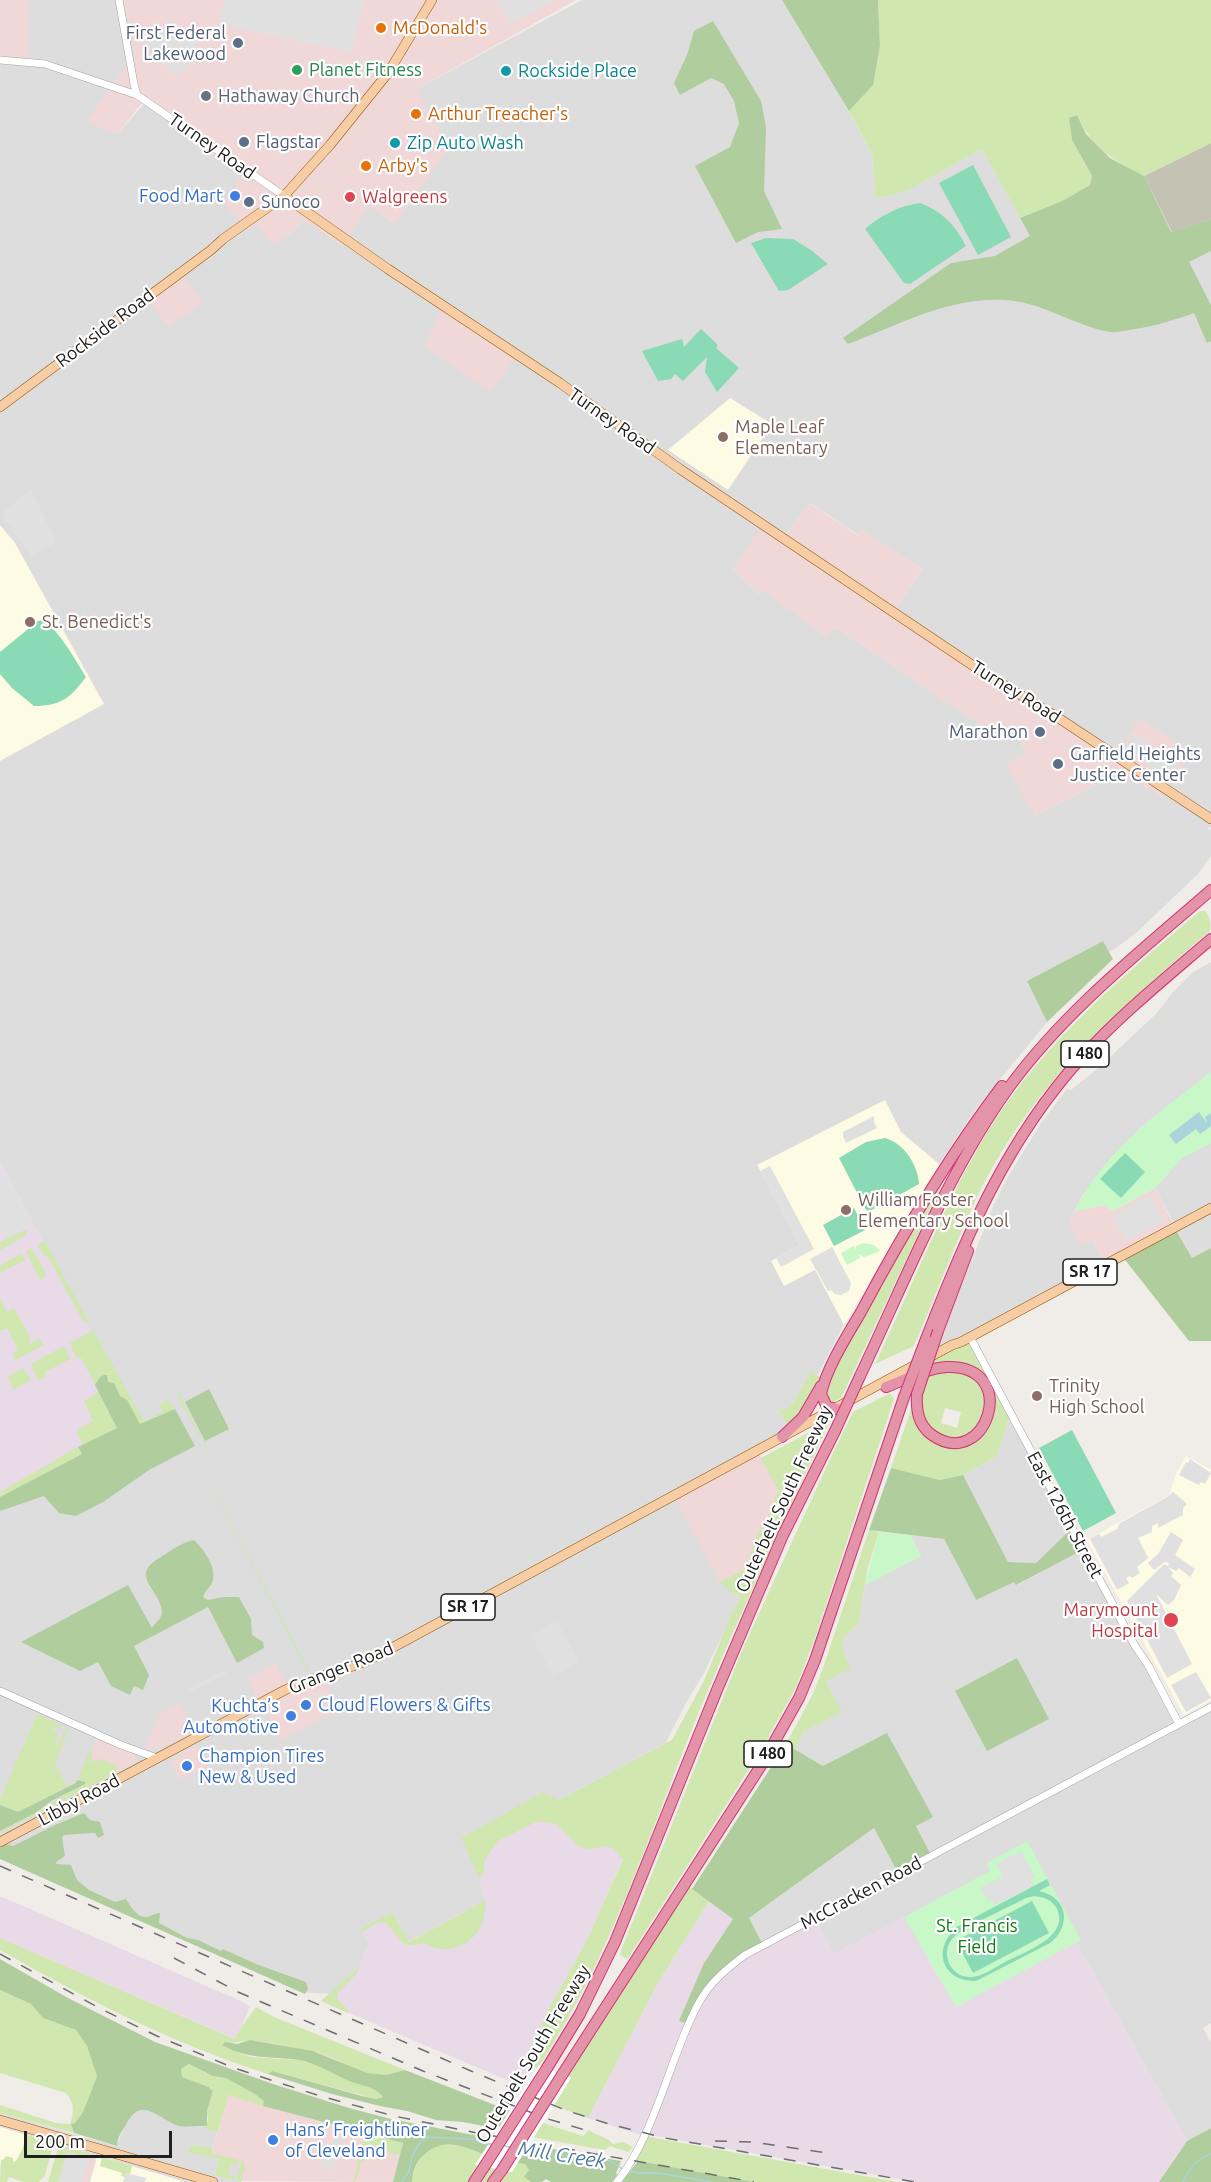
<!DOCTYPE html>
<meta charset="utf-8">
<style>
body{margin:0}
#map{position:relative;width:1211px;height:2182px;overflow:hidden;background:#f0ece7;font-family:Ubuntu,sans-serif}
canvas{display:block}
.scale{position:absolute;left:24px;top:2131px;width:148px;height:27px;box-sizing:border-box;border:3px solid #202020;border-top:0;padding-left:8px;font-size:18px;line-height:21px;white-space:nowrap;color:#202020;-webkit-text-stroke:4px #fff;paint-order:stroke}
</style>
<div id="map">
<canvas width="1211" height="2182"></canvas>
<div class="scale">200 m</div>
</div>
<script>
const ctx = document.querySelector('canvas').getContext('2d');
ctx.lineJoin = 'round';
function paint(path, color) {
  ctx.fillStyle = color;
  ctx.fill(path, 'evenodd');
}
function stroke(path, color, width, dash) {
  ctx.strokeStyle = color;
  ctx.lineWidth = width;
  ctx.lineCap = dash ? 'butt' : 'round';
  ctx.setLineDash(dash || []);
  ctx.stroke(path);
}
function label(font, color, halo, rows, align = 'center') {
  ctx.font = font + ' Ubuntu,sans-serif';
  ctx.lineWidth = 4.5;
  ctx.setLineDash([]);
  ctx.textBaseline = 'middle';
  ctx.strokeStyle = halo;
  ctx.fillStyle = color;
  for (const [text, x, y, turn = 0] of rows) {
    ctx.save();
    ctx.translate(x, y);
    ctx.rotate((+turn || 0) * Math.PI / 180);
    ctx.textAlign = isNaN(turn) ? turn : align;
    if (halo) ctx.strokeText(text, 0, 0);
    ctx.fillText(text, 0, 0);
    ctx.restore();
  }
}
paint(new Path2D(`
 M0 0H124L135 54 117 134 144 104 242 175 256 224 286 237 303 220 369 205 395 223 417 89 582 0H782L841 97 872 154 876 199 909 190 982 149 1033 241 1144 176 1172 232 1211 219V827L1207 828 1211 830V856L1198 874 1136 933 1116 948 1109 952 1103 941 1027 981 1047 1022 976 1109 939 1164 845 1322 818 1375 811 1373 793 1403 786 1409 780 1408 791 1432 730 1466 731 1592 741 1597 704 1673 687 1701 666 1742 559 1800 462 1837 474 1865 486 1900 408 1942 392 1912 360 1929 369 1943 360 1966 329 1994 301 1992 0 1859V1497L82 1454 78 1447 137 1419 0 1161ZM810 503 860 536 863 531 922 569 895 610 1119 753 1191 752 1162 797 1122 771 1035 816 1007 764 1027 753 1016 734 1002 739 835 627 826 636 764 590 759 594 733 568 780 542Z
 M1211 962V1072L1140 1128 1083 1194 1069 1223 1092 1240 1105 1264 939 1352 947 1323 992 1209 1006 1180 1041 1123 1067 1089 1071 1090 1096 1070 1157 1013 1173 992 1193 972Z
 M1211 1143V1248L1192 1258 1155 1188 1182 1158Z
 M1011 1413 1072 1528 1036 1563 1008 1562 963 1475 996 1457Z
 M910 1535 944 1539 976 1600 1014 1581 1017 1585 1083 1550 1179 1724 931 1855 916 1826 932 1816 823 1766 795 1749 804 1732 841 1712 826 1681 843 1652 842 1642 846 1633 858 1626 865 1585 921 1556Z
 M1211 1710V2023L1203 2028 1211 2043V2128L1187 2141 1076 1942 834 1953 763 1945 749 1918 874 1828 898 1873Z
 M140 2110 152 2111 179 2125 189 2127 201 2125 217 2133 211 2153 241 2162 236 2181 239 2182H185L153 2172 90 2182 102 2157 0 2127V2113L116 2146 130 2116Z`), '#dedddd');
paint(new Path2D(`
 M0 0H29L28 62 0 60Z
 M124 0H576L417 89 449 148 395 223 369 205 342 246 303 220 286 237 273 246 256 224 248 231 223 203 242 175 142 103 117 134 86 121 135 54Z
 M181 272 203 302 169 327 146 298Z
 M445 301 520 352 490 392 424 346Z
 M809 503 859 536 862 530 922 569 895 610 980 665 1119 752 1140 718 1192 752 1162 797 1122 771 1035 816 1006 764 1027 753 1016 734 1002 739 835 627 826 636 764 591 759 594 733 568 759 530 781 542Z
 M1155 1188 1175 1228 1105 1264 1092 1240 1081 1245 1069 1223 1075 1211 1104 1205 1113 1211Z
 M758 1451 778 1489 766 1521 756 1537 746 1568 720 1582 673 1495Z
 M276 1663 289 1688 322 1676 340 1709 282 1740 262 1702 260 1703 247 1679Z
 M180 1703 196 1732 158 1749H144L160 1714Z
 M97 1737 133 1753 137 1758 136 1761 117 1772 115 1764 104 1759 90 1761 93 1755 91 1751Z
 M197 1745 208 1767 179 1779 170 1761Z
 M229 2095 339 2127 403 2143 393 2182 236 2181 241 2162 211 2153Z
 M64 2146 102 2157H97L90 2182H54Z`), '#f0d8d9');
paint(new Path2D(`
 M0 1161 137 1419 79 1447 0 1497Z
 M666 1742 670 1746 602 1907 588 1938 546 2014 539 2032 530 2046 533 2048 528 2074 521 2086 321 2001 360 1966 369 1943 360 1929 392 1912 409 1942 486 1900 474 1865 461 1838 543 1792 559 1800Z
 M0 1896 243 2002 250 2007 236 2039 0 1938Z
 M709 1901 733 1919 704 1963 691 2020 724 1971 815 1917 834 1953 904 1917 956 2007 1076 1942 1187 2141 1159 2182H915L645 2134 644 2136 588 2118 658 1983Z`), '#e9dae7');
paint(new Path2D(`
 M730 398 772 424 728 490 668 450Z
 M0 525 15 543 104 704 0 761Z
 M885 1100 901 1132 939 1164 844 1325 815 1270 784 1286 771 1261 800 1245 757 1165Z
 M1186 1456 1211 1470V1700L1184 1715 1087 1540 1169 1495 1177 1472Z
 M0 2127 27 2135 16 2170 0 2165Z
 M97 2157H102L185 2182H90Z`), '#fdfbe3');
paint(new Path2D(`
 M1211 143V219L1172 232 1144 176Z`), '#c4c3b3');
paint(new Path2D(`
 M878 0H1211V143L1144 176C1112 159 1093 149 1077 115L1069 118 1072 140 1092 177 1090 185 1062 201 1020 218 982 149 909 190 876 199 872 154 849 111 873 84 880 46Z
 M1200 911H1205C1210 917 1211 923 1210 931 1122 1006 1035 1082 982 1187 956 1239 937 1293 914 1346L875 1364C909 1293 938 1219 977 1150 1031 1053 1116 982 1200 911Z
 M946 1175 841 1398 829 1404 824 1389 887 1270Z
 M25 1230H28L26 1233 27 1235 0 1250V1242Z
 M45 1241 88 1321 84 1323 47 1255 44 1256 37 1245Z
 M32 1248 45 1272V1277L40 1280 26 1251Z
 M22 1254 27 1264 24 1261 5 1270V1273L0 1272V1265Z
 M0 1298 7 1312 14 1308 31 1339 29 1341 30 1344 39 1339 44 1345 15 1360 12 1354 18 1350 7 1328 0 1331Z
 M93 1330 144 1421 163 1412 159 1405 168 1400 175 1409 140 1424 124 1399 120 1397 116 1386 107 1381 95 1385 82 1359 75 1356 70 1343Z
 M970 1337 1011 1413 996 1457 963 1475 940 1480 891 1468 929 1357ZM945 1408 961 1412 957 1428 941 1423Z
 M62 1347 66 1349 70 1359 45 1372 47 1376 38 1381 31 1364Z
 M23 1368 31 1380 13 1390 8 1376Z
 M811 1372 825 1379 807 1411 788 1428 779 1408 786 1409 793 1403Z
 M99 1392 117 1428 83 1445 78 1435 77 1430 93 1421 84 1401Z
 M179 1393 182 1399 219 1472 177 1395Z
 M890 1393 894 1399 815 1638 796 1687 763 1747 629 1957 626 1959 620 1955 622 1948 744 1646 832 1455 853 1412Z
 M830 1421C787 1514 743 1607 703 1702 651 1826 612 1957 537 2069L529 2061 533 2048 530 2046 539 2032 546 2014 588 1938 623 1859 613 1849 607 1846 589 1849 579 1847 556 1824 545 1822H536L498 1841 484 1861V1872L480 1880 461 1838 543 1792 559 1800 672 1740 704 1681 731 1615 741 1597 731 1592 720 1582 746 1568 756 1537 766 1521 778 1490 761 1458Z
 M78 1447 82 1454 0 1497V1492Z
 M213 1489 309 1670 308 1672 213 1490Z
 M869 1530 879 1532 868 1567 858 1626C836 1637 841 1649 851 1668L826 1681 842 1712 804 1732 795 1749 786 1744 813 1694 822 1671Z
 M37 1714 63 1726 60 1729 53 1726 52 1729 58 1733 55 1745 57 1746 67 1727 69 1728 55 1763 67 1787 18 1812 0 1805V1800Z
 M95 1739 90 1752 93 1754 90 1761H99L100 1758 111 1764H117L116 1765 117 1772 0 1835 100 1781 0 1833 3 1830 35 1813 85 1782 77 1780Z
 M685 1884 709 1901 658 1983 588 2118 544 2102Z
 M486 1900C485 1907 485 1916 482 1923 474 1946 444 1957 424 1943 418 1944 410 1947 405 1944 390 1936 392 1907 362 1933L360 1929 392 1912 409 1942Z
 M0 1938 235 2039 240 2029 256 2007 274 2017 405 2070C399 2071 394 2075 387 2075 360 2078 338 2056 312 2051 293 2048 272 2042 252 2041 242 2040 236 2044 225 2043V2047L250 2057 299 2060 317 2065 355 2083 377 2090 384 2097 376 2099 272 2071 268 2074C171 2043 88 2000 0 1950Z
 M360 1966 357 1973 337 1994V1999L349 2011 348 2013 321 2001Z
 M0 1990 31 2004 43 2018 76 2030 87 2046 97 2076 83 2112 75 2123 71 2124 74 2133 0 2113V2105L56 2123 70 2124C74 2112 75 2103 66 2093L0 2073Z
 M189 2064 206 2073 226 2078 256 2094 265 2101 263 2106 229 2095 217 2133 204 2127 208 2121 207 2111 213 2091 210 2087 182 2077 181 2069Z
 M531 2119 580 2135 583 2136 589 2130C597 2136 606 2136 613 2144L623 2142 633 2147 628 2152 610 2146 605 2150 521 2135Z
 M366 2134 403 2143 400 2155 368 2147 364 2162H361L355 2182H353Z
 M27 2135 54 2143 45 2175 39 2182H24L9 2177 7 2182H0L1 2160 4 2159 6 2156 13 2158V2162L16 2161 22 2150Z
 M644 2136 897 2182H754L632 2160Z
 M440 2144 460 2146 495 2158 525 2164 529 2170 525 2178 531 2182H412C414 2164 423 2151 440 2144Z
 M59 2145 89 2153 90 2156 89 2158 67 2152 58 2182H48Z
 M192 2145 212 2148 211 2153 243 2161 245 2167 241 2182 236 2181 241 2162 238 2161 237 2165 231 2164 228 2173 234 2177 233 2180 215 2175 220 2159 191 2153 188 2149Z
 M102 2157 132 2166 130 2174 126 2173 125 2177 121 2176 122 2173 100 2166Z`), '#d0e7b0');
paint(new Path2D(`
 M782 0H878L880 46 873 85 849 111Z
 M713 21 761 101 766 127 764 191 782 229 758 232 736 243 695 166 730 147 739 123 734 101 724 84 711 78 680 95 674 83 687 55 694 31Z
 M1077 115 1086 134 1110 158 1144 176 1171 232 1211 219V251L1189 262 1211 305V341L1207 343 1194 313C1172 321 1152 327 1128 330 1123 331 1116 333 1110 332 1074 326 1043 302 1005 300 951 296 898 325 848 344L843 338 951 263 995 256 1030 236 1020 218 1062 201 1090 185 1092 176 1072 140 1069 118Z
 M1103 941 1113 959 1047 1022 1027 981Z
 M1175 1228 1192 1258 1211 1248V1341H1189L1122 1256Z
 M104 1375H107L108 1382 114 1383 120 1396 127 1400 140 1424 175 1409 195 1446 149 1470 103 1502 76 1516 59 1513 44 1496 0 1511V1497L82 1454 78 1447 117 1428 95 1385 100 1377Z
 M209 1389 229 1429 205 1441 185 1402Z
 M891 1468 940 1480 963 1475 1008 1562 1036 1563 1072 1528 1083 1550 1016 1585 1014 1582 976 1600 944 1539 869 1530Z
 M194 1540C203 1549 216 1565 213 1580 211 1587 205 1590 203 1597L208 1600 223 1597H239L251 1619 252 1635 263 1642 264 1648 237 1663 208 1607 134 1646 149 1675 143 1690 134 1686 130 1695 111 1686 98 1662 80 1671 21 1642 128 1585 152 1628C155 1623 162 1618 162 1612 161 1589 127 1576 161 1557 174 1549 178 1544 194 1540Z
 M1017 1658 1049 1719 987 1751 955 1691Z
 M887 1733 933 1817 916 1826 931 1855 898 1873 874 1828 749 1918 763 1945 745 1955 705 1993 689 2024 679 2021 704 1963 733 1919 692 1889 786 1744 823 1766Z
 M77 1780 85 1782V1784L51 1801 35 1813 0 1831V1805L18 1812 76 1783Z
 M84 1813 90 1820 100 1822 104 1835 98 1838 95 1833H92L64 1835 62 1838 65 1856 56 1862V1864L71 1865 77 1880 89 1890 115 1902 126 1899C130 1906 137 1917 145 1917 150 1917 155 1913 160 1913L159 1923 187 1938 198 1940 221 1951 223 1949 256 1964 306 1982 308 1989 305 1994 0 1859V1842L13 1846 55 1825Z
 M0 1959 68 1998 155 2042 273 2084 349 2108 391 2119 468 2134 621 2161 616 2173 617 2175 612 2182H551L546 2179 542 2182H531L524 2177 529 2170 525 2164C514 2162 503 2161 492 2157 469 2150 447 2135 426 2153 416 2161 413 2170 412 2182H393L403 2143 263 2106 264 2101 255 2094 226 2078 213 2076 189 2064 181 2069 182 2077 209 2087 213 2091 207 2111V2126C198 2125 189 2128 179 2126 159 2120 141 2094 126 2125 122 2132 117 2137 117 2146L74 2133 71 2124 75 2123 83 2112 97 2076 87 2046 76 2030 43 2018 31 2004 0 1990Z
 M250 2040 313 2051 367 2073 386 2075 405 2070 523 2116 510 2131 463 2122 436 2120 407 2111 380 2106 332 2094 268 2074 272 2071 362 2096 376 2099 383 2097C376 2087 365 2087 355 2083 335 2076 320 2064 299 2060 271 2056 248 2060 222 2045L225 2042 237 2044Z
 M1211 2128V2182H1159L1187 2141Z
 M638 2161 754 2182H622Z`), '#b0cd9e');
paint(new Path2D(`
 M1211 1072V1143L1182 1158 1155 1188 1113 1211 1104 1205 1075 1211C1103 1151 1160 1112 1211 1072Z
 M864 1243 874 1245 880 1251 864 1257 859 1254 860 1258 847 1265 841 1253 853 1246 856 1249V1246Z
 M879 1532 910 1535 921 1556 865 1585Z
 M1027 1841 1081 1940 956 2007 904 1917 990 1871 987 1863Z`), '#c8f7c8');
paint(new Path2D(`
 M973 165 1011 237 978 255 939 183Z
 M920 203C943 212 955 225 966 246L910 284 904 283 865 229C881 215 899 206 920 203Z
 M766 238 793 239 811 250 828 264 788 290 779 291 751 243Z
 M701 329 718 345 716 348 739 368 717 392 705 372 707 357 683 381 675 374 671 379 658 381 642 351 682 339 684 347Z
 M43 620C59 630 76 661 86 677 70 698 61 706 34 706L12 688 0 674V652L38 621Z
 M885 1138C904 1143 918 1165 919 1184L870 1211 866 1210 839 1158 866 1142Z
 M1125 1153 1145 1172 1121 1198 1100 1179Z
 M854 1208 865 1230 834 1246 823 1225Z
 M1072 1430 1116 1513 1083 1531 1039 1448Z
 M1047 1879 1050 1885 1039 1891C1068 1897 1072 1926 1050 1943L976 1981C946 1982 932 1955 952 1932L951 1930ZM1034 1896C1043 1897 1052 1899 1057 1909 1070 1937 1024 1952 1005 1962 995 1967 983 1977 971 1977 951 1978 939 1953 953 1938 965 1926 1010 1907 1026 1898Z
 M1032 1901 1049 1933 973 1973 956 1941Z`), '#8adab5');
paint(new Path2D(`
 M225 0H364L351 52 219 24Z
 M497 0H555L510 24Z
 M152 26 200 39 185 71 173 74 144 42Z
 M31 489 56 542 32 557 1 514Z
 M1134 734 1177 764 1168 779 1124 749Z
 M874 1116V1122L877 1128 846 1143 843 1136V1132Z
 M770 1166 814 1249 781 1267 776 1258 800 1245 760 1171Z
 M8 1176 33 1224 6 1239 0 1224V1181Z
 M1150 1195 1164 1221 1126 1241 1112 1216Z
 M832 1247 851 1283 849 1291 841 1295 835 1294 831 1290 828 1291 810 1259Z
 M1190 1459 1211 1473 1205 1484 1201 1482 1199 1485 1179 1475 1186 1462 1188 1463Z
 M1173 1492 1187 1504 1183 1508V1515L1158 1528V1523L1152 1526V1532L1138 1538 1148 1558 1137 1567 1140 1573 1132 1578 1130 1576 1126 1578 1129 1583 1117 1590 1090 1539 1099 1534 1101 1537 1117 1529 1120 1523 1167 1497Z
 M1171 1532 1183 1540 1175 1555 1195 1569 1190 1577 1179 1568 1176 1571 1168 1567 1173 1573 1171 1576 1181 1585 1174 1600 1168 1605 1156 1594 1192 1664 1167 1678 1127 1601 1161 1567 1165 1564 1168 1566 1169 1563 1165 1562 1154 1570 1148 1563 1158 1554Z
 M557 1621 579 1662 553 1676 531 1635Z
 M225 1670 227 1674 188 1693 186 1690Z
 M1196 1672 1211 1698 1186 1712 1171 1685Z
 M320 1691 322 1695 325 1694 333 1709 330 1711 321 1694 301 1705 299 1702Z
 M1021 1851 1035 1877 1031 1879 1034 1885 995 1905 992 1899 988 1901 980 1888 1003 1876 996 1864Z
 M338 2133 345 2136 331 2171 320 2165Z
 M67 2152 89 2158 82 2182H58Z
 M126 2173 146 2178 145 2182H123Z`), '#e0e0e0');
paint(new Path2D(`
 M1199 1112 1207 1123 1205 1117 1211 1113V1126L1200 1134 1196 1129 1176 1144 1169 1135Z`), '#aad4db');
paint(new Path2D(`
 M539 2065 571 2078 512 2172 475 2165Z`), '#fff');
stroke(new Path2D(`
 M502 2145 512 2148
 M520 2149 534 2150 542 2156C550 2153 601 2158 610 2161 615 2163 618 2167 623 2169
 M630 2171 639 2173H658L712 2182
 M402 2182 409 2171 412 2156 421 2141 428 2137 472 2139 485 2144H492
 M1183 2182C1189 2168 1197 2159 1211 2154`), '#aad4db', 1.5);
const minor = new Path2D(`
 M119 0 134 84 137 95
 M0 60 45 64 137 95 284 196
 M970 1337 1135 1646 1148 1665 1179 1724
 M0 1691 121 1745 157 1758
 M617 2182C650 2141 665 2079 686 2030 691 2018 697 2004 705 1993 715 1978 730 1966 745 1955L1211 1707`);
const major = new Path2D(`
 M284 196 388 269 560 383 680 469 981 671 1057 717 1211 819
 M0 407 211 250 223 239 284 196 330 145 388 73 432 0
 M0 1842 285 1690C315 1676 347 1671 377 1656L952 1345 961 1342 1211 1208
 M0 2120 213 2182`);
const highway = new Path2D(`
 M938 1331 968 1251
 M926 1339C966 1236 1006 1141 1081 1058 1120 1015 1167 977 1211 939
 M860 1376C906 1279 947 1173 1010 1086 1066 1010 1141 951 1211 890
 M886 1387C905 1380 927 1368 947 1367 1022 1365 986 1473 932 1435 918 1425 916 1410 917 1394
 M842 1410 827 1407 821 1394C826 1369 848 1334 861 1312 903 1233 948 1157 1002 1086
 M782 1437 803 1417 821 1386
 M547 2068 580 2014 615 1942 717 1690 783 1535 835 1431
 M562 2075 762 1764 799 1698 815 1660 904 1397
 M474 2182 484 2167
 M493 2182 502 2170`);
stroke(minor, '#a4a4a4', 8);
stroke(major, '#945a08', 10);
stroke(highway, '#d23175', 12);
stroke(minor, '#fff', 7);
stroke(major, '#f7cda5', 9);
stroke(highway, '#e394a9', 10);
stroke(new Path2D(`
 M0 1866 471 2071 565 2110 609 2124 665 2138 915 2182
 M0 1954 103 2010 157 2036 234 2068 320 2096 394 2116 477 2133 754 2182
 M174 1958 238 1992 423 2071 548 2119 585 2130
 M715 2141 752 2142 834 2154`), '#6e6e6e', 1.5, [12, 12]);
const highwayBridge = new Path2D(`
 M917 1394 938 1331
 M904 1397 926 1339
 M835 1431 860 1376
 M484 2167 547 2068
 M502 2170 562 2075`);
stroke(highwayBridge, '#d23175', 12, []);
stroke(highwayBridge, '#e394a9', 10);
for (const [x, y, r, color] of [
 [381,28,6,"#e8710a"],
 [238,43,6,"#5c6f8a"],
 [297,70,6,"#2e9e5b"],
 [506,71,6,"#0f9aa8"],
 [206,96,6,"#6b7280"],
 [416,114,6,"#e8710a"],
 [244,142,6,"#5c6f8a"],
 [395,143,6,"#0f9aa8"],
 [366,166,6,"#e8710a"],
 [235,196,6,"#3f7fe0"],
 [350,197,6,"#e0444e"],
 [249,202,6,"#5c6f8a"],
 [723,437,6,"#8d6e63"],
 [30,622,6,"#8d6e63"],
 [1040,732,6,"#5c6f8a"],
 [1058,764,6,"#5c6f8a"],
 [846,1210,6,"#8d6e63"],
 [1037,1396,6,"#8d6e63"],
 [1171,1620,8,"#e0444e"],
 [306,1705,6,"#3f7fe0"],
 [291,1716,6,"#3f7fe0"],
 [187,1766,6,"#3f7fe0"],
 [273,2140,6,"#3f7fe0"]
]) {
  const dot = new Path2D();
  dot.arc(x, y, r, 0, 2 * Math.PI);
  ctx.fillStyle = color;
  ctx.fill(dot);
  stroke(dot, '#fff', 2);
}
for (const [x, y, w] of [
 [1085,1054,48],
 [1090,1272,54],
 [468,1607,54],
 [768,1754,48]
]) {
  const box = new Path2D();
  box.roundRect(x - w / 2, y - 13, w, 26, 4.5);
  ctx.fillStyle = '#fff';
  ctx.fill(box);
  stroke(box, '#202020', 1.5);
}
label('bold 16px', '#202020', null, [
 ["I 480",1085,1054],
 ["SR 17",1090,1272],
 ["SR 17",468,1607],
 ["I 480",768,1754]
]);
label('18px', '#c56008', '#fff', [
 ["McDonald's",393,28],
 ["Arthur Treacher's",428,114],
 ["Arby's",378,166]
], 'left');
label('18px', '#4e5e75', '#fff', [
 ["First Federal",226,33,"right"],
 ["Lakewood",226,54,"right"],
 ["Flagstar",256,142],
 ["Sunoco",261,202],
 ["Marathon",1028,732,"right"],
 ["Garfield Heights",1070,754],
 ["Justice Center",1070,775]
], 'left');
label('18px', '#27864d', '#fff', [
 ["Planet Fitness",309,70]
], 'left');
label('18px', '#0d838f', '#fff', [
 ["Rockside Place",518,71],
 ["Zip Auto Wash",407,143]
], 'left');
label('18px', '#5b616d', '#fff', [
 ["Hathaway Church",218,96]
], 'left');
label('18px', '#202020', '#fff', [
 ["Turney Road",212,146,35],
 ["Rockside Road",105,328,-37],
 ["Turney Road",612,421,35],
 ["Turney Road",1016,692,32],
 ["Outerbelt South Freeway",784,1499,-65],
 ["East 126th Street",1065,1515,62],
 ["Granger Road",341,1668,-22],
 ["Libby Road",79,1800,-28],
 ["McCracken Road",861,1893,-28],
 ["Outerbelt South Freeway",533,2054,-59]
]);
label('18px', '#366cbe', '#fff', [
 ["Food Mart",223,196,"right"],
 ["Cloud Flowers & Gifts",318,1705],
 ["Kuchta’s",279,1706,"right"],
 ["Automotive",279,1727,"right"],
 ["Champion Tires",199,1756],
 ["New & Used",199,1777],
 ["Hans’ Freightliner",285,2130],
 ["of Cleveland",285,2151]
], 'left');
label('18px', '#be3a42', '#fff', [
 ["Walgreens",362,197],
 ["Marymount",1158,1610,"right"],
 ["Hospital",1158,1631,"right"]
], 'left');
label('18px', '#785e54', '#fff', [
 ["Maple Leaf",735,427],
 ["Elementary",735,448],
 ["St. Benedict's",42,622],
 ["William Foster",858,1200],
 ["Elementary School",858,1221],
 ["Trinity",1049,1386],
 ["High School",1049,1407]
], 'left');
label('18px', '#127a12', '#fff', [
 ["St. Francis",977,1926],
 ["Field",977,1947]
]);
label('italic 20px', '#4b7a9c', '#fff', [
 ["Mill Creek",562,2155,9]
]);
</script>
